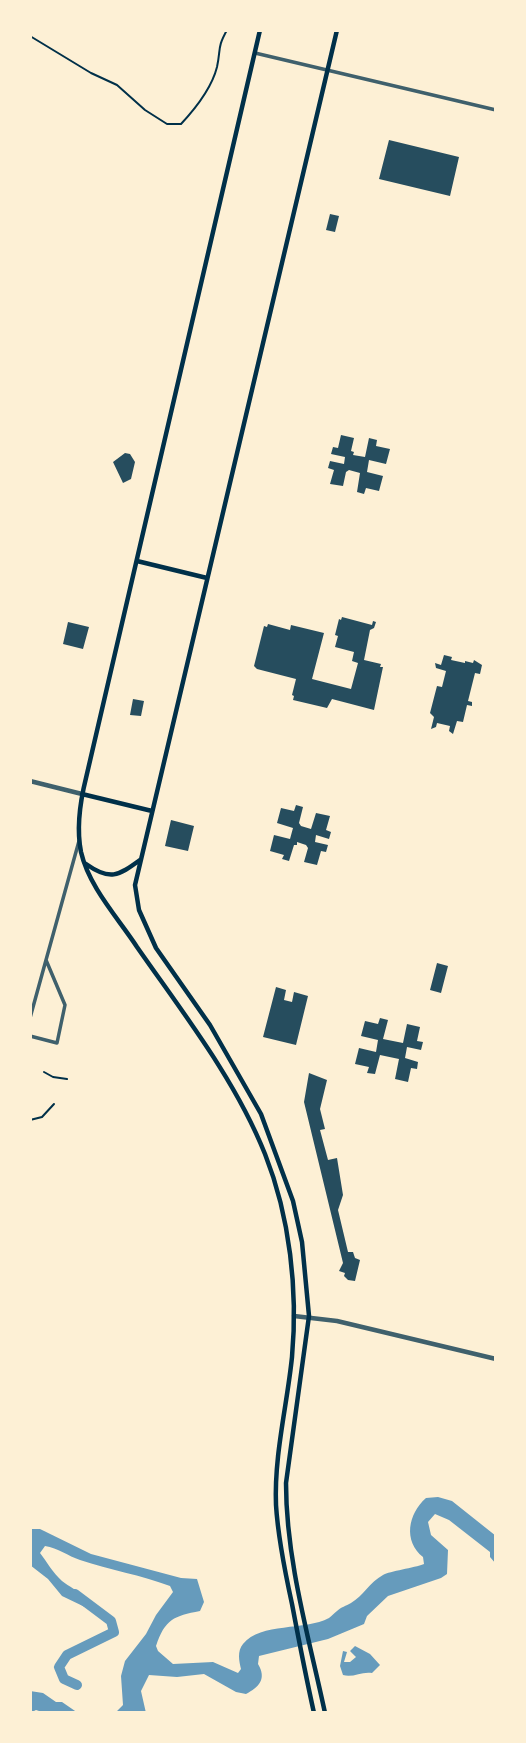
<!DOCTYPE html>
<style>
body{margin:0}
#map{position:relative;width:526px;height:1743px;overflow:hidden;background:#fdf0d5;font-family:Merriweather,serif}
canvas{display:block}
.frame{position:absolute;inset:0;border:32px solid #fdf0d5;pointer-events:none}
</style>
<div id="map">
<canvas width="526" height="1743"></canvas>
<div class="frame"></div>
</div>
<script>
const ctx = document.querySelector('canvas').getContext('2d');
ctx.lineJoin = 'round';
function paint(path, color) {
  ctx.fillStyle = color;
  ctx.fill(path, 'evenodd');
}
function stroke(path, color, width, dash) {
  ctx.strokeStyle = color;
  ctx.lineWidth = width;
  ctx.lineCap = dash ? 'butt' : 'round';
  ctx.setLineDash(dash || []);
  ctx.stroke(path);
}
paint(new Path2D(`
 M438 1497 452 1501 496 1536V1564L490 1557V1552L449 1520 435 1514 428 1522 431 1535 448 1550 447 1574 441 1578 388 1596 367 1616 364 1624 328 1639 259 1656 258 1664C267 1679 259 1687 246 1694L236 1692 204 1674 177 1677 149 1675 141 1691 146 1713H45L36 1710 30 1713V1691L43 1693 56 1702H62L78 1713 117 1711 123 1705 121 1676 125 1661 146 1634 156 1615 173 1592 170 1586C141 1575 110 1570 80 1560 68 1556 58 1548 45 1546L40 1553C47 1562 53 1573 62 1581 69 1587 78 1590 85 1597L87 1608 62 1596 48 1579 30 1565V1529H40L91 1554 181 1578 197 1579 204 1602 200 1611C174 1616 165 1619 156 1646L158 1651 173 1664 213 1662 238 1673 241 1669C239 1661 237 1651 243 1644 261 1622 305 1631 329 1618 332 1616 334 1613 337 1611 341 1607 346 1606 351 1603 363 1596 370 1582 383 1575 390 1571 414 1568 424 1564L423 1557C403 1541 408 1514 426 1498Z
 M355 1646 370 1654 380 1665 372 1673C362 1671 353 1678 343 1675L340 1666 343 1651 347 1652 344 1662H350L356 1657 350 1651Z`), '#669bbc');
stroke(new Path2D(`
 M75 1594 111 1621 114 1632 67 1655 59 1667 64 1679 77 1685`), '#669bbc', 10);
paint(new Path2D(`
 M389 140 459 157 450 196 379 179Z
 M330 214 339 216 335 232 326 230Z
 M341 435 354 438 351 451 354 452 353 455 365 457 369 438 377 440 376 446 390 449 386 464 369 460 367 472 383 476 379 491 366 488 364 494 357 492 360 473 349 470 346 472 343 486 330 484 334 470 328 468 330 461 344 464 345 457 331 454 333 447 338 448Z
 M125 453 130 454 135 462 131 479 123 483 113 462Z
 M342 617 372 625 373 621 376 622 374 628 370 630 364 660 381 664 380 667H383L374 710 332 699 327 708 293 700 294 696 292 695 296 679 257 669 254 666 264 626 267 627 268 624 290 630 291 625 324 633 312 679 351 689 358 663 352 661 354 652 335 647 338 636 335 635 339 619 341 620Z
 M68 622 89 627 83 649 63 644Z
 M444 655 452 657 451 660 465 663V661L473 663 474 660 482 665 480 674 475 673 468 701 472 702V706L467 705 463 722 457 721 453 734 449 731 450 726 437 723 436 727 431 729 434 717 430 713 437 686 442 687 446 671 436 668 435 663 441 665Z
 M133 699 144 701 141 716 130 715Z
 M296 805 303 807 299 823 301 826 311 829 316 813 330 816 326 830 331 832 329 839 316 835 315 842 328 845 326 852 321 851 317 865 304 862 308 848 306 845 297 842V845H294L289 861 282 859 284 855 270 851 274 835 290 839 293 828 277 823 281 808 294 811Z
 M171 820 194 826 188 851 165 846Z
 M437 963 448 966 441 993 430 990Z
 M276 987 286 990 284 1000 292 1002 294 992 308 996 296 1045 263 1037Z
 M380 1018 388 1020 383 1039 403 1043 407 1024 420 1027 417 1041 423 1042 421 1050 407 1047 405 1058 418 1062 417 1069 411 1068 408 1082 395 1079 399 1059 380 1055 375 1074 367 1073 369 1067 355 1064 359 1048 376 1052 378 1040 361 1036 365 1021 378 1024Z
 M309 1073 327 1080 320 1109 325 1129 320 1130 328 1160 337 1158 343 1195 338 1210 348 1252H353L355 1258 360 1260 355 1281 348 1280 344 1276 345 1273 339 1271 343 1263 304 1102Z`), '#264d5e');
stroke(new Path2D(`
 M30 36 91 73 117 85 145 110 167 124H181C195 109 212 87 217 67 221 48 217 48 227 30
 M44 1072 53 1077 67 1079
 M30 1120 42 1117 54 1104`), '#003049', 2);
stroke(new Path2D(`
 M255 53 496 110
 M46 960 79 841
 M30 1018 46 960 65 1005 57 1043 30 1036`), '#3f606c', 3.5);
stroke(new Path2D(`
 M30 781 82 794
 M294 1316 337 1321 496 1359`), '#3f606c', 4.5);
stroke(new Path2D(`
 M260 30 86 778C80 802 76 827 81 852 89 887 118 918 137 947 183 1013 235 1079 265 1154 290 1217 298 1291 292 1357 287 1406 274 1455 276 1505 278 1538 285 1572 292 1604 299 1641 306 1677 314 1713
 M137 561 207 578
 M82 794 152 811
 M86 864C110 881 118 876 140 860
 M325 1713C309 1638 286 1560 286 1483L309 1316 302 1242 293 1201 261 1114 210 1025 156 948 139 910 135 885 337 30`), '#003049', 4.5);
</script>
